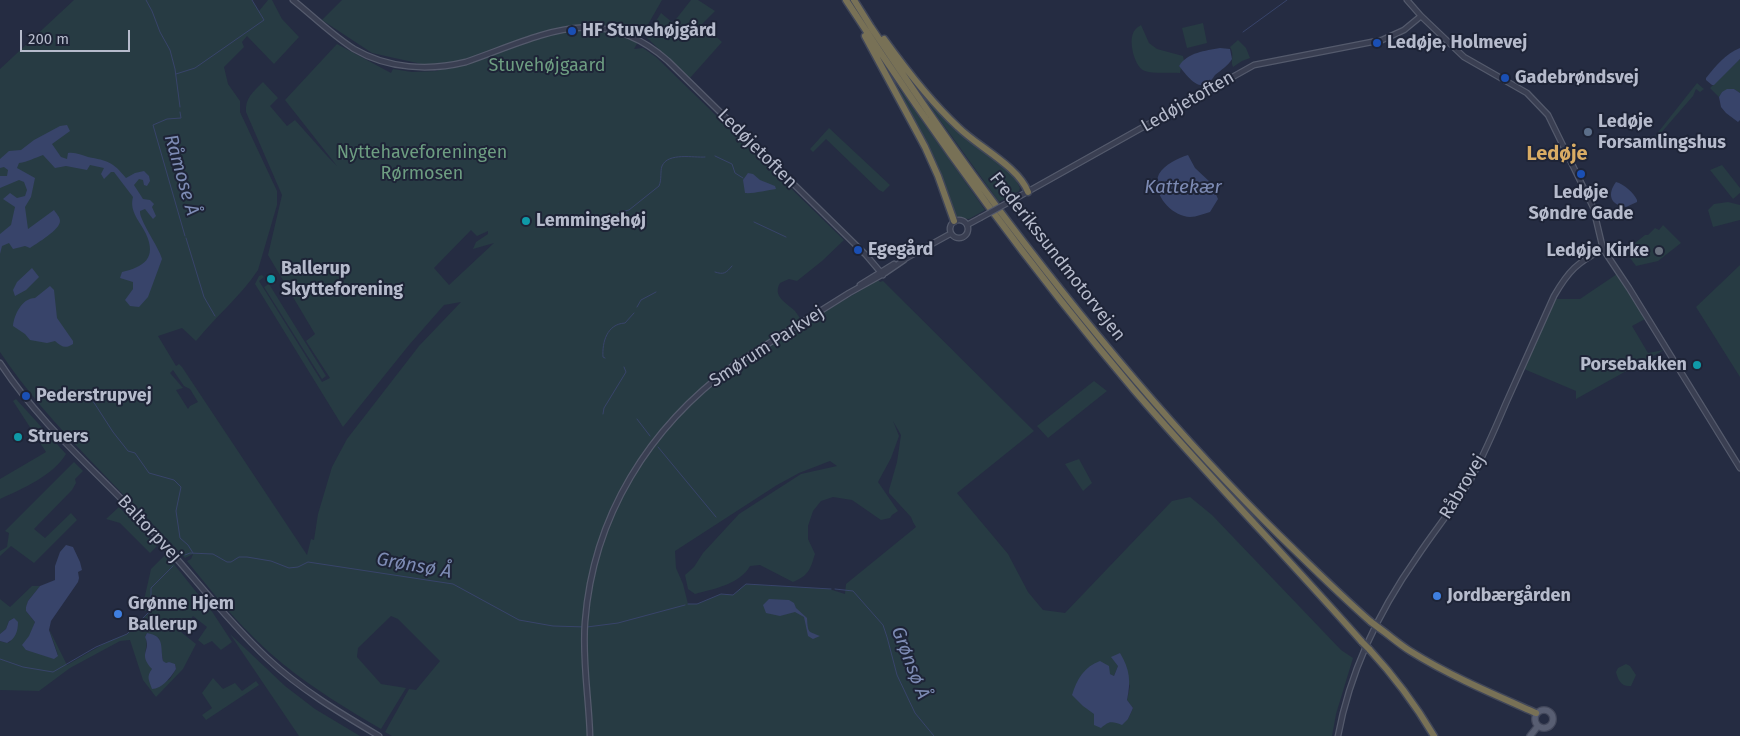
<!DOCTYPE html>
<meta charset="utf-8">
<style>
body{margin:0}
#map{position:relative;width:1740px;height:736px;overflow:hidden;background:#252c42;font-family:"Fira Sans",sans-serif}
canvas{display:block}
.scale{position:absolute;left:20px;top:30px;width:110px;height:22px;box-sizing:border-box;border:2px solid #b6bbcc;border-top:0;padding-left:6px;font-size:15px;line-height:18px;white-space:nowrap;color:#b6bbcc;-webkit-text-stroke:4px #1e2437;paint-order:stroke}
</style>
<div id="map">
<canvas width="1740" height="736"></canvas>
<div class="scale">200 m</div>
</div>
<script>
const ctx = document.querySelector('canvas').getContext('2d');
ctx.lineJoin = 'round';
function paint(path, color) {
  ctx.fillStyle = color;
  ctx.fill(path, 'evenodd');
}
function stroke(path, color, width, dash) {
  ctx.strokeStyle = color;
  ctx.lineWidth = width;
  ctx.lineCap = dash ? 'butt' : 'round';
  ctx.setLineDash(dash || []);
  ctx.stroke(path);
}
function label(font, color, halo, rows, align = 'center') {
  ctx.font = font + ' "Fira Sans",sans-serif';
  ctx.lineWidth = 4;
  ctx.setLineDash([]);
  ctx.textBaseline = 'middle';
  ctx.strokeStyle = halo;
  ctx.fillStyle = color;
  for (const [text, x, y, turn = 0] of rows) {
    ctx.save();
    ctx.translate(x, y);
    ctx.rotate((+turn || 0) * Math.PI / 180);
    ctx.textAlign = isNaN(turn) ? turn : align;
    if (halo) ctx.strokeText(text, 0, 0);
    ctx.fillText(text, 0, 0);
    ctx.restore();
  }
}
paint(new Path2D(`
 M74 0H252L259 11 268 0H272L282 19 299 37 274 64 247 36 242 42 244 47 224 67 228 84 240 101V112L277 191V205L258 270C241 296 215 317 196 341L182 328 158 336 176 366 179 364 182 367 307 555 311 539 314 540 318 514 332 467 347 439 419 346 461 302 444 305 409 345 343 427 255 284 259 276 262 275 264 277 259 281 322 382 330 378 306 341 315 334 268 255 282 195 246 112C245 98 253 92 263 82L278 98 270 106 287 126 295 120 328 157 337 166 285 100 337 44 391 73 393 69 412 72 439 71 426 65 372 53 322 20 342 0H662L634 49 643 48 656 57 844 240 822 261 797 281 789 279 780 283C772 297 787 303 795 311 798 315 801 320 804 324L878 280 880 282 883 281 1034 431 957 493 1008 554 1028 592 1043 610 1065 613 1172 501 1190 497 1212 515 1341 650 1353 658 1336 714 1332 736H392L385 732 409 689 416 690 440 661 398 619 391 616 358 648 357 657 381 684 406 688 381 729C347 709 314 689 283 664 246 634 216 597 187 561L191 559 193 554 185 558C123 491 50 427 0 352V69ZM471 230 477 236 488 231V234L476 242 473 249 494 243 449 285 434 268ZM173 370 184 386 190 389 198 402 190 406 188 409 176 390 183 388 170 373ZM893 421 901 435 897 462 889 490V493L911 517 913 522 916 527 846 584 845 594 829 589 746 584 733 595 721 594 697 604H688L683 584 676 568 675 551 777 485 799 473 830 461 837 466 801 474 739 514 703 553 694 567 685 575 688 589 695 594C714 589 740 584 750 566L760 565 793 582C809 575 810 570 815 554L808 539V526L813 511 821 501 833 497 852 500 881 520 890 518 892 515 898 511 878 482 891 458 899 436ZM1118 666 1130 686 1127 700 1133 708 1128 719 1094 725V714L1110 674 1114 676Z
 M691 0H698L715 11 702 24 722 42 690 78 646 37 661 13 673 23Z
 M1203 23 1207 43 1187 48 1182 28Z
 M1141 25 1149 43 1157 49 1183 56 1184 61 1179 66 1181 68 1180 73C1170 72 1154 74 1145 71 1135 68 1130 45 1132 37 1133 31 1136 28 1141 25Z
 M1238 40 1246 48 1250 58 1242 61 1233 67C1230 61 1235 55 1230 47Z
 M1740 59V93L1734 89 1722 92 1719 97 1710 88Z
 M893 80 985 210 969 219 956 218 935 162Z
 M1697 83 1704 89 1700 92 1696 89 1693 96 1653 142 1652 140Z
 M914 84 959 130 1013 174 1020 188 1019 191 999 202Z
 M829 128 890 185 883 192 879 190 826 139 813 152 810 149Z
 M1722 165 1740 188V193L1733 199 1710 170Z
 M1728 202 1740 205V220L1713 227 1708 210 1714 204Z
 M1663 225 1681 243 1658 261 1636 266 1625 251 1645 235H1648L1655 228 1659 230Z
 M1740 265V377L1696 307Z
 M1617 274 1645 319 1632 326 1648 353 1664 350 1576 399V391L1524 369 1556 299H1580Z
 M269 284 326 376 322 379 264 287Z
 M1094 381 1107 391 1048 438 1037 426Z
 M16 399 66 454C54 475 22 489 0 499V479L46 452 13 401Z
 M1079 459 1092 483 1083 491 1065 464Z
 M74 462 83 471 75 479 76 483 72 490 34 529 45 538 71 513 77 520 34 563 11 546 0 556V551L7 547 9 533 5 531Z
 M119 507 157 546 150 553 120 523 106 519Z
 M166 554 213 613 232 642 221 650 212 641 204 645 198 640 207 627 193 616 181 632 196 644 183 669 156 697 143 680 130 640 120 641 70 668 39 691 0 690V641L7 643 10 642 14 618 9 621 6 629 0 634V599L10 607 32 586H40L28 601 26 611 35 622 26 650 58 655 49 629 67 665 109 641 127 634 149 613 142 609 151 569ZM147 633 159 638 163 661 166 664 169 662 175 665 176 669 170 679 163 683C157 675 148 666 146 656 144 649 149 644 145 636Z
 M230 634 285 686 315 709 360 736H299Z
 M1626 664 1630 666 1636 675 1631 686C1621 687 1618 680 1616 672L1618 668Z
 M213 678 223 689 235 683 242 691 256 681 259 685 206 720 202 715 212 708 202 693Z`), '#273b43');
paint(new Path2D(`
 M1220 48 1230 49 1232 59C1228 66 1221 70 1215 75 1213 78 1210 82 1207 84 1196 90 1185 73 1179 66 1188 52 1205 51 1220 48Z
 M1740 48V59L1714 85H1712L1706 80V78C1716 66 1725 54 1740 48Z
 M1727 89H1734L1740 93V120L1738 122 1726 113 1721 107 1719 97 1722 92Z
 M67 125 70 131 52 144 61 157 67 159 68 153C76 152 81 155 88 157 108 161 112 161 126 178L135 173 144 171 149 176 150 181 147 186 144 185 143 180 139 179 134 185 143 199 150 200 154 204 152 207 156 216 153 219 145 209 140 211C139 220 159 247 162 259L148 297 139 307 130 306 125 300 133 289V282L120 278 122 272C144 267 157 258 146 234 140 221 129 212 133 197L114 172H111L104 179 101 174 104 168 90 165 87 170 66 166 55 168 43 155C34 158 28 162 19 163L17 168 35 178 31 197 25 207 28 229 54 210C56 213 60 217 60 221 60 230 37 243 30 248L25 246 13 249 9 243 2 246 0 254V234L11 225 15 207 3 199 10 193 17 198 25 196 27 190 24 182 19 180 0 188V176H7L8 170 4 167 0 168V159L9 151 21 150 34 140 60 126Z
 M1188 155 1195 168 1211 183 1218 199 1210 212C1202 214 1193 219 1184 216 1168 212 1151 191 1159 174 1164 165 1178 158 1188 155Z
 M748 173 753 174 760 180 775 186 776 189C768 190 752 194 745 193L743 180Z
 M1616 182C1624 184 1634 193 1637 200V202L1626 207C1610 205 1607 194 1616 182Z
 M32 268 39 277 26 290 15 296 13 290 17 282Z
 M50 286 54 290 57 318 73 341V344C65 349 62 347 55 341L47 343 30 340 25 334 13 326C14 315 22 298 35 298Z
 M66 545 73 547 80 562 82 570 78 572 79 578 78 582 51 621 49 630 58 656 54 659 26 650 22 645 29 636 35 622 26 611V607L28 601 40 586 55 580V566L60 552Z
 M769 599 789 600 794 603 796 608 807 618C808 634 808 631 820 636L813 639 808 636 804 617 795 612 780 616 766 613 763 605Z
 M14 618 18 622C18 632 15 639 7 643L0 641V634L6 629 9 621Z
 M147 633C165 636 160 646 163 661L166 663 169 662 175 664 176 669C171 677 162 689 152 689 149 680 146 677 152 669 137 653 152 651 145 637Z
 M1120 653C1130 670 1131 681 1127 700L1133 708 1128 719 1122 725C1112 721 1109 721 1101 728L1094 725V714L1083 706 1072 695C1077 679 1084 667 1100 661L1109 666 1110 674 1114 676 1118 666 1111 657Z`), '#38446a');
stroke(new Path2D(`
 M146 0 152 11 160 32 170 50 175 69 180 107
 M1243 32 1287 0
 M176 74 195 68 264 20 252 0
 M180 112 181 118 167 119 153 125 185 236
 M715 156 732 164 735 173 743 178
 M754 222 786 237
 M601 225 621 212 629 210 659 186C662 179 660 172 662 166 668 152 694 158 705 157
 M186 238 204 297 215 316
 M715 272C724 275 726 273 732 266
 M637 307 641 300 656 292
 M605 358 603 357C602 342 607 324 625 323L634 313
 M91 398 113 432 128 451 135 453 149 473 174 480 181 487 176 511 180 538 188 545 193 553
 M603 414 604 408 626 372 624 367
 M637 419 650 436
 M658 447 716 517
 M185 555 190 553 213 554 227 562H231L239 557H247L271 561 289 568 298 567 308 562 453 584 519 620 553 626 587 627 618 623 685 605
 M835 589 853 591 883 625 887 637 897 675 915 713 934 736
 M688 604H697L721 594 733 595 746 584 831 589
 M0 659 23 667 53 672 96 647 127 634 151 610V588L173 566`), '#38446a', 1);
const minor = new Path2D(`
 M293 0C313 16 332 35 354 49 388 69 429 71 466 62 541 36 600 0 668 61L866 255 883 275
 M1407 0 1421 16 1464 57 1527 93 1548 115 1593 207 1603 249 1629 288 1740 468
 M1011 201 1254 65 1382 40 1404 30 1421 16
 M950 229a9 9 0 1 1 18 0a9 9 0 1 1-18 0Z
 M967 225 980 218
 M901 261 950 234
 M860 285 894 264
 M0 363C37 420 90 466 137 515 182 561 220 614 267 658 300 689 340 713 379 736
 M590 736C589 698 582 661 585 622 593 516 649 427 734 365L849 293 885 273 904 260
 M1338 736C1350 671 1379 611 1417 557 1434 531 1455 506 1471 479 1484 454 1495 429 1506 403 1522 367 1538 332 1554 296 1569 270 1577 263 1603 249`);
const major = new Path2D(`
 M1535 719a9 9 0 1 1 18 0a9 9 0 1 1-18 0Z
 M1530 736 1538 726`);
const highway = new Path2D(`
 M846 0C934 136 1029 266 1134 390 1208 476 1287 557 1362 642
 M854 0 871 27C908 82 945 138 985 191 1075 312 1172 430 1280 536 1310 565 1339 594 1371 622
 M865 36 925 147 938 176 954 221
 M884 39C907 71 930 101 958 127 978 147 1018 166 1028 192
 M1379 628C1389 635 1399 644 1410 651 1450 676 1493 694 1536 713
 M1369 649C1394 676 1415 704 1434 736`);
stroke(minor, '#545a6c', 7);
stroke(major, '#43485b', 8);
stroke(highway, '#414759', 9);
stroke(minor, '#3a3f52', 4.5);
stroke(major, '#585e72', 5.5);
stroke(highway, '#787156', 6);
const minorBridge = new Path2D(`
 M980 218 1011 201`);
const highwayBridge = new Path2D(`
 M1371 622 1379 628
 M1362 642 1369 649`);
stroke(minorBridge, '#545a6c', 7, []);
stroke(highwayBridge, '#414759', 9, []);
stroke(minorBridge, '#3a3f52', 4.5);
stroke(highwayBridge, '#787156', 6);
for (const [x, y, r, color] of [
 [572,31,5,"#1a4fb4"],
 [1377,43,5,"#1a4fb4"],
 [1505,78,5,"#1a4fb4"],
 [1588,132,5,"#5c6f8a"],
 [1581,174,5,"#1a4fb4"],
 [526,221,5,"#0f9aa8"],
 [858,250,5,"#1a4fb4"],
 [1659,251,5,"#6b7280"],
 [271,279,5,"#0f9aa8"],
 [1697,365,5,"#0f9aa8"],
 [26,396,5,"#1a4fb4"],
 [18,437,5,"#0f9aa8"],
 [1437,596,5,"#3f7fe0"],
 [118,614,5,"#3f7fe0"]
]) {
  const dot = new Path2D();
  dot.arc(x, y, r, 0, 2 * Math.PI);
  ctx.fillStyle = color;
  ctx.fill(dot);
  stroke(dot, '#1e2437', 2);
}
label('bold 18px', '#b6bbcc', '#1e2437', [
 ["HF Stuvehøjgård",582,31],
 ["Ledøje, Holmevej",1387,43],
 ["Gadebrøndsvej",1515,78],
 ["Ledøje",1598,122],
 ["Forsamlingshus",1598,143],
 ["Ledøje",1581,193,"center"],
 ["Søndre Gade",1581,214,"center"],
 ["Lemmingehøj",536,221],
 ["Egegård",868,250],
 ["Ledøje Kirke",1649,251,"right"],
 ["Ballerup",281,269],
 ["Skytteforening",281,290],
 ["Porsebakken",1687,365,"right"],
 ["Pederstrupvej",36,396],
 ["Struers",28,437],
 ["Jordbærgården",1447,596],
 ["Grønne Hjem",128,604],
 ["Ballerup",128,625]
], 'left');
label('18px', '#6d9d81', '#1e2437', [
 ["Stuvehøjgaard",547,66],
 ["Nyttehaveforeningen",422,153],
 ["Rørmosen",422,174]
]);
label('18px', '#b6bbcc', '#1e2437', [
 ["Ledøjetoften",1188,102,-30],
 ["Ledøjetoften",757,149,45],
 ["Frederikssundmotorvejen",1057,257,52],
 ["Smørum Parkvej",767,347,-33],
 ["Råbrovej",1463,487,-59],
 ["Baltorpvej",149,529,47]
]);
label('italic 19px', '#7d8bb4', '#1e2437', [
 ["Råmose Å",181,175,74],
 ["Kattekær",1183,188],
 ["Grønsø Å",414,566,10],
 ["Grønsø Å",910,663,69]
]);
label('bold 20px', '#d9ac64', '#1e2437', [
 ["Ledøje",1557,154]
]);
</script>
